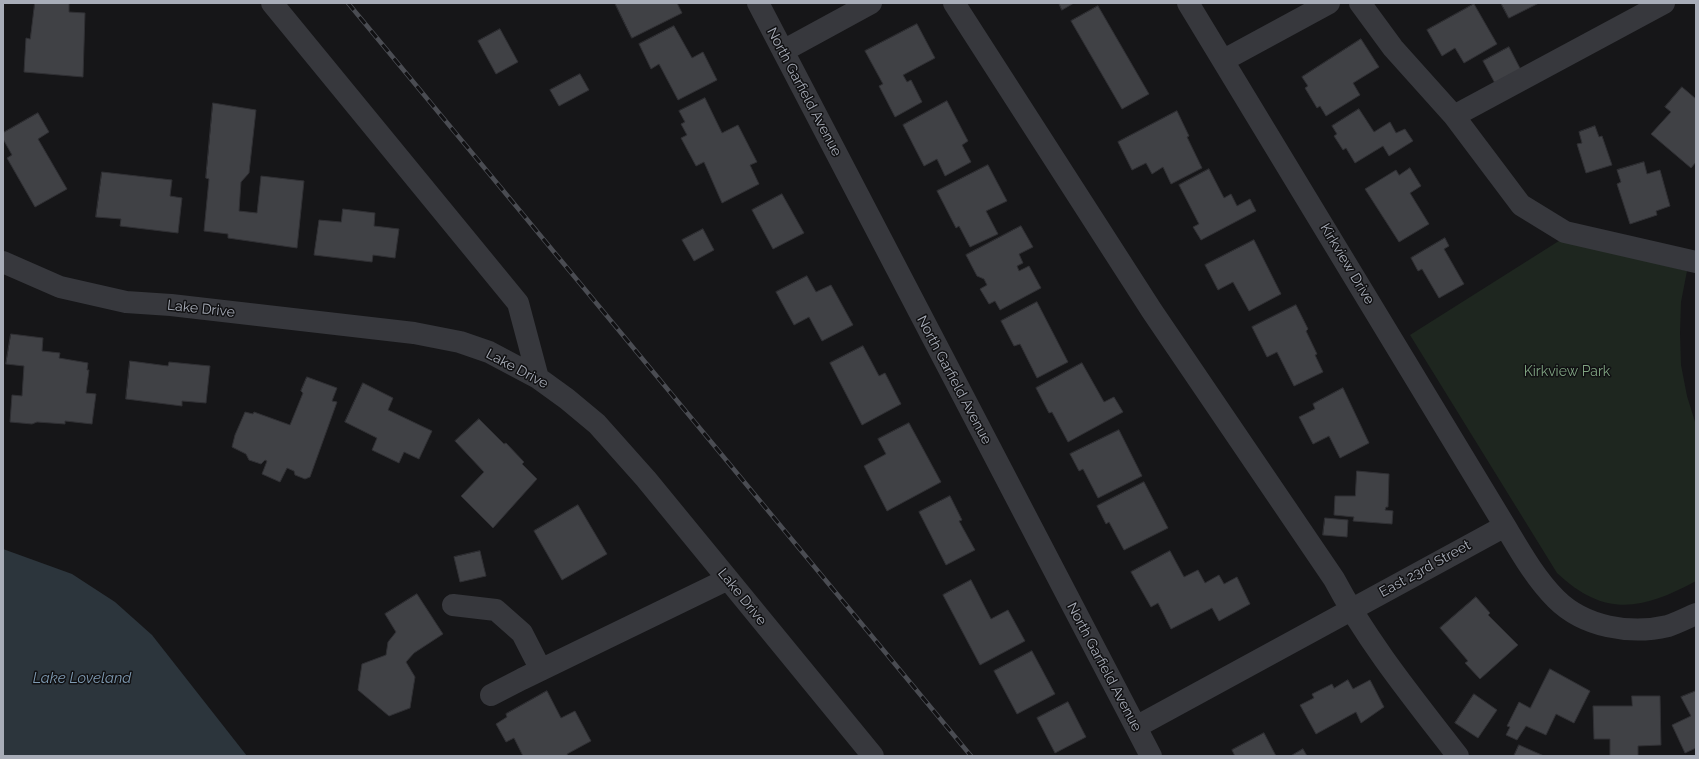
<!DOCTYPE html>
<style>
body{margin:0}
#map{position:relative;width:1699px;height:759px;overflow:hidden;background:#161618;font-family:Raleway,sans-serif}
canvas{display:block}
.frame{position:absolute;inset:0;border:4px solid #a8adb8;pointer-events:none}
</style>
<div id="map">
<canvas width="1699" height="759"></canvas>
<div class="frame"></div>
</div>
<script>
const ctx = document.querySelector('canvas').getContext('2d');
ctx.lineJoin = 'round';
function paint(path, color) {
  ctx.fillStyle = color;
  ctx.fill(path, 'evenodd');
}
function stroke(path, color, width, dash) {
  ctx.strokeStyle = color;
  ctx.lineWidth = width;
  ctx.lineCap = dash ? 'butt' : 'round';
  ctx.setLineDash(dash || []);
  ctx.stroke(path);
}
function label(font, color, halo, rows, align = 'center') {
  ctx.font = font + ' Raleway,sans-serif';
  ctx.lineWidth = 3;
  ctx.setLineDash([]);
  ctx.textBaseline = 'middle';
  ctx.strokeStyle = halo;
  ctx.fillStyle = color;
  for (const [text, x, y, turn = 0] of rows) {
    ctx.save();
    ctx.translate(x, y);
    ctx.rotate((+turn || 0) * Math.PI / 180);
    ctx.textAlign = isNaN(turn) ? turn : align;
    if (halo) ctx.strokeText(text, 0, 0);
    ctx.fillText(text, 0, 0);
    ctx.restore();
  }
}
paint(new Path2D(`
 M1562 239 1687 271 1681 302 1680 333 1681 365 1687 396 1696 425V581C1642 610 1605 618 1557 573L1410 335Z`), '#1e261f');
paint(new Path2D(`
 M3 549 72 574 115 602 152 635 247 756H3Z`), '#2c353c');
const building = new Path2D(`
 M35 3H69V12L85 13 83 77 24 72 26 38 30 39Z
 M615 3H677L682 13 632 38Z
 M1059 3H1074L1062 10Z
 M1501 3H1539L1509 18Z
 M1474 4 1497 44 1464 63 1455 48 1442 56 1427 30Z
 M1098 6 1149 94 1122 109 1071 21Z
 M917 24 935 58 903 75 907 82 911 80 922 102 895 117 879 86 883 84 865 51Z
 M674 26 692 58 703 52 717 80 678 100 659 64 651 69 639 44Z
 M500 29 518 62 496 74 478 41Z
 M1361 39 1379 67 1353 83 1360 95 1326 116 1320 106 1317 108 1305 88 1308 86 1302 77Z
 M1509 47 1523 74 1497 87 1483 61Z
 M580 74 589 90 559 106 550 90Z
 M1682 87 1696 99V162L1691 168 1651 134 1671 112 1665 107Z
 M705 98 722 133 738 125 757 162 750 165 759 184 722 203 704 162 696 166 681 138 687 135 681 124 685 122 679 111Z
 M947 101 968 141 962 145 971 162 945 176 937 159 924 166 903 125Z
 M213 103 256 110 249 173 241 182 239 211 257 213 261 176 304 181 297 248 228 238V234L204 231 209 179 206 178Z
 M1359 109 1374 132 1390 122 1396 133 1405 129 1413 141 1389 156 1383 146 1355 163 1346 148 1343 150 1334 136 1337 134 1332 126Z
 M1177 111 1189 136 1187 137 1202 168 1171 184 1163 167 1152 174 1146 163 1132 170 1118 142Z
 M38 113 49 132 38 139 67 189 35 207 7 158 12 155 3 139V133Z
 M1595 126 1599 137 1602 136 1612 165 1586 173 1577 144 1582 143 1579 132Z
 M1644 162 1647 174 1660 170 1670 206 1656 211 1657 215 1630 224 1617 184 1621 182 1617 170Z
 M988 165 1007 201 986 211 998 234 970 247 959 226 956 228 937 191Z
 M1410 168 1421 186 1410 193 1429 224 1399 242 1365 189 1396 170 1399 175Z
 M1209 169 1224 198 1231 194 1237 206 1250 199 1256 211 1201 240 1193 227 1199 224 1179 185Z
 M102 172 172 180 170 196 182 198 178 233 120 226 121 219 96 217Z
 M782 194 804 233 773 249 752 210Z
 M343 209 375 213 374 226 399 229 395 258 373 255 372 262 314 255 319 220 341 222Z
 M1021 226 1033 247 1019 254 1023 263 1017 266 1019 271 1029 266 1041 288 1000 310 995 301 989 304 980 289 987 285 984 279 977 276 966 255Z
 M703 229 714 250 694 261 682 240Z
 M1445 238 1449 246 1444 249 1464 284 1439 298 1422 269 1418 271 1411 258Z
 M1254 240 1281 294 1249 311 1233 282 1218 290 1205 265Z
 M807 276 816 292 831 285 853 325 822 341 809 317 794 325 776 292Z
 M1037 302 1068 362 1037 378 1020 344 1014 346 1001 321Z
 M1296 305 1308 329 1306 331 1317 354 1315 355 1323 372 1294 386 1277 352 1267 357 1252 327Z
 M11 334 43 338 42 351 60 353 59 358 88 363 87 370H89L86 393 96 394 92 424 65 421V424L37 422 32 424 10 422 12 395 22 396 24 366 6 364Z
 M863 346 879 376 885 373 901 404 862 425 830 363Z
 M130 361 168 366 169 362 210 366 206 403 182 401V406L126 399Z
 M1082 363 1104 402 1114 397 1123 412 1068 442 1052 412 1049 413 1036 388Z
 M307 377 337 388 332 401 337 402 310 477 305 479 295 475 294 471 287 468 280 482 262 474 267 461 265 460 261 464 249 460 246 454 232 447 235 435 245 412 253 414 254 412 290 425 303 393 301 391Z
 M363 383 393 398 388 410 432 431 419 459 404 452 399 463 372 450 377 438 345 422Z
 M1343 388 1369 443 1340 458 1329 436 1313 444 1299 417 1315 409 1313 404Z
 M479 419 504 444 506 443 524 462 522 464 537 479 493 528 461 496 484 472 455 441Z
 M909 423 941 482 887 511 864 466 886 454 878 439Z
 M1119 430 1142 476 1098 498 1083 469 1079 471 1070 454Z
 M1357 471 1389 474 1388 507H1386L1385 510 1393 511 1392 524 1353 521 1354 517 1334 515 1335 496H1355Z
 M1144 482 1168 528 1124 550 1109 522 1106 524 1097 506Z
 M950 496 962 520 959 521 975 550 946 565 919 512Z
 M578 505 607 554 562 580 534 531Z
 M1325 518 1348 520 1347 537 1323 535Z
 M480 551 486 576 460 582 454 557Z
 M1170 551 1184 577 1198 570 1205 583 1219 575 1224 584 1237 577 1250 604 1219 621 1212 608 1171 629 1158 603 1151 607 1131 572Z
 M971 580 991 619 1008 610 1025 641 980 665 943 595Z
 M417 594 443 634 414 653 406 662 415 677 410 708 389 716 358 690 362 664 386 655 388 642 396 632 385 614Z
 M1476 597 1490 613 1488 615 1518 645 1480 679 1465 663 1468 661 1440 628Z
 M1032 651 1055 694 1017 714 994 671Z
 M1550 669 1590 691 1574 723 1556 714 1546 735 1526 726 1517 740 1506 735 1510 727 1507 726 1519 702 1530 708Z
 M1348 680 1353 689 1370 680 1384 707 1361 723 1356 712 1316 734 1300 705 1314 698 1312 694 1332 684 1334 688Z
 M547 691 561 718 575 711 591 741 567 754 568 756H523L514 738 506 742 496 724 507 717 506 714Z
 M1696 691V748L1685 753 1672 725 1691 716 1681 697Z
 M1474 694 1497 710 1478 738 1455 723Z
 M1632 696H1660L1661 745 1638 746V756H1610V739H1594L1593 706H1632Z
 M1068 702 1086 737 1055 753 1037 718Z
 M1264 733 1276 756H1235L1232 750Z
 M1519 745 1544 756H1514Z
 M1303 749 1307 756H1291Z`);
paint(building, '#404145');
stroke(building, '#303034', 1);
stroke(new Path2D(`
 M272 3 518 303 538 378
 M758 3 1151 756
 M954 3 1152 311 1334 579C1368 643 1414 699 1458 756
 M1188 3 1505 526C1520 551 1535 578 1556 599 1584 627 1630 635 1668 626 1677 623 1687 618 1696 614
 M1360 3 1393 48 1454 116 1521 205 1565 232 1696 262
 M783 51 871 3
 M1224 60 1329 3
 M1454 116 1664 3
 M3 262 60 287 126 302 171 305 414 333 460 342 489 352 538 378 567 399 597 424 646 479 873 756
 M453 605 496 610 522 633 541 670
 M491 695 522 679 728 579
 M1136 727 1505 526`), '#37383d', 22);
const rail = new Path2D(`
 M348 3 971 756`);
stroke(rail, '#4a4c52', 4.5);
stroke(rail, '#111113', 3, [9]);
label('14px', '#a8adb8', '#111113', [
 ["North Garfield Avenue",804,92,62],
 ["Kirkview Drive",1347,264,59],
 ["Lake Drive",201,309,6],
 ["Lake Drive",517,369,28],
 ["North Garfield Avenue",954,380,62],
 ["East 23rd Street",1425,569,-29],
 ["Lake Drive",742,597,51],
 ["North Garfield Avenue",1104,667,62]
]);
label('14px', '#7fa381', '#111113', [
 ["Kirkview Park",1567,372]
]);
label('italic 15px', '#7f9bb3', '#111113', [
 ["Lake Loveland",82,678]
]);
</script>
